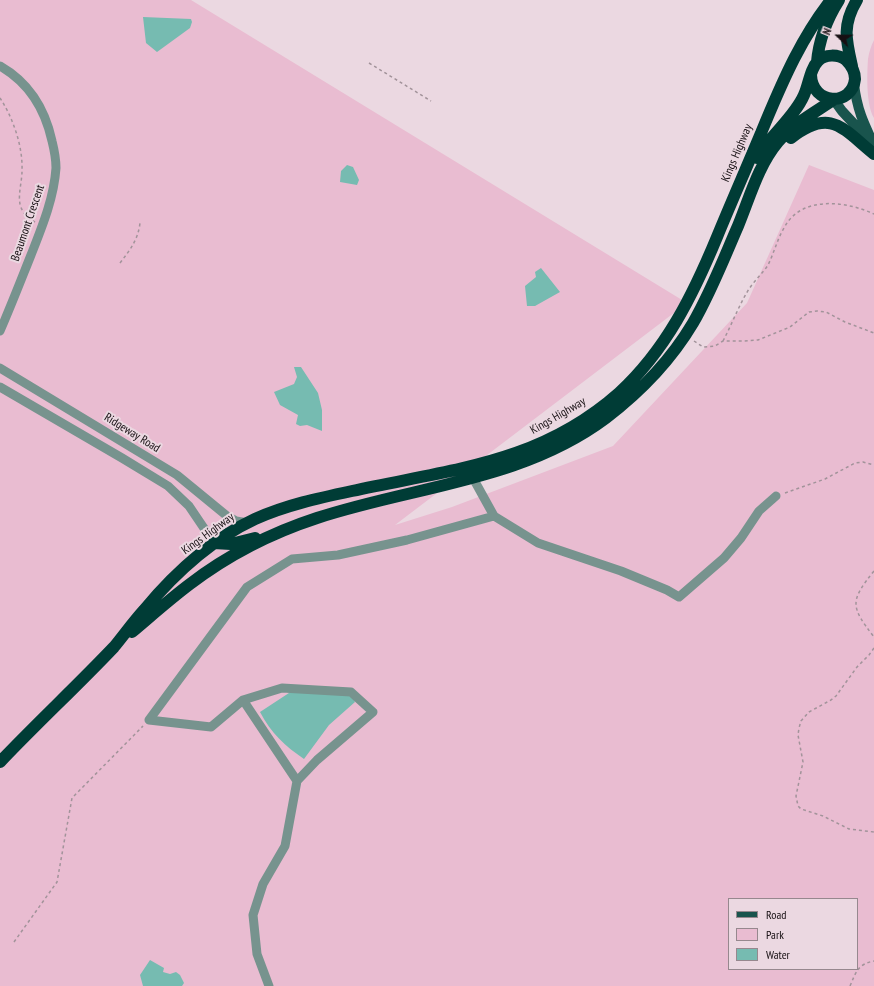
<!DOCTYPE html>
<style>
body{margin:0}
#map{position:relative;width:874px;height:986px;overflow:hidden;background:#ebd8e1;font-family:"PT Sans Narrow",sans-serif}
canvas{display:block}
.legend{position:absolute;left:728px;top:898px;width:130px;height:72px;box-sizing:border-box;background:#ebd8e1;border:1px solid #96888e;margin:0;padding:5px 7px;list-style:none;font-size:12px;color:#160f12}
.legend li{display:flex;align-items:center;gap:8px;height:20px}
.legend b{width:20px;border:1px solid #96888e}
.north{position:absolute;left:818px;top:16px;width:40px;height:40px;-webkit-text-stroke:3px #ebd8e1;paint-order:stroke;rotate:292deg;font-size:11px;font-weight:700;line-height:16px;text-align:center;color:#160f12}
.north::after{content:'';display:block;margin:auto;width:14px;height:18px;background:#160f12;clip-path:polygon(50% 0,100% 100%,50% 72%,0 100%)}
</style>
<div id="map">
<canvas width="874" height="986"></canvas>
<ul class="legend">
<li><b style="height:5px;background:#19544d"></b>Road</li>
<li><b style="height:11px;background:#e9bcd1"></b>Park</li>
<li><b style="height:11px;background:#76bbb1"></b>Water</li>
</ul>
<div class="north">N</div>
</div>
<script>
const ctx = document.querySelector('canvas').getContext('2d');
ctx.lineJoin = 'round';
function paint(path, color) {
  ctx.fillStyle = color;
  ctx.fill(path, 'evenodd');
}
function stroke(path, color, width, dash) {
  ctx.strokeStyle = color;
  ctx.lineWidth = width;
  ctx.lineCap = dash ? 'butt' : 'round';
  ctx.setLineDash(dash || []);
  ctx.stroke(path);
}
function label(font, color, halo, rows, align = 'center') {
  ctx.font = font + ' "PT Sans Narrow",sans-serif';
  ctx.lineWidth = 4;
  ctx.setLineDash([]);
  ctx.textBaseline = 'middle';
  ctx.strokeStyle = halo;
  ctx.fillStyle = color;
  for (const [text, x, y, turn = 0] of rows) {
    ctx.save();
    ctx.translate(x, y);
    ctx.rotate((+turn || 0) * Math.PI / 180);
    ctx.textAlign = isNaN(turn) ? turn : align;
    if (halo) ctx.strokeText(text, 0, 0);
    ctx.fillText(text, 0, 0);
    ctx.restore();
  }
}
paint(new Path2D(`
 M0 0H191L687 303 395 525 452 507 613 446 747 303 809 165 874 190V986H0ZM729 899H857V969H729Z
 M874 40V118C866 105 867 74 868 59 869 52 871 46 874 40Z`), '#e9bcd1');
paint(new Path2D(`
 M143 17 191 19 192 22 190 28 157 52 146 43Z
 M347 165 353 167 359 180 357 185 340 182 341 171Z
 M541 268 560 292 535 306H527L525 286 536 277 535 272Z
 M294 367H301L318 393 322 410V431L307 425 300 426 296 424 298 415 280 405 274 392 294 384 297 377Z
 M348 689 355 702 329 725 304 759C285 746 271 733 260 712L292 691Z
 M150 960 164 968 163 972 170 974 176 972 180 975 184 983 182 986H143L140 975Z`), '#76bbb1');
stroke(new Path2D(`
 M369 63 431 101
 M0 98C13 118 23 146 22 171 22 181 18 194 20 204 22 213 28 218 35 222
 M120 263C130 250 138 240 140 223
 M694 341 703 347 715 346 723 341H743L758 340 790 327 809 312 817 311 826 312 845 322 874 333
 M723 341C732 324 739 305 749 289 755 280 763 273 768 265 774 253 777 240 784 228 801 195 846 201 874 214
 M785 493 825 479 855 463 863 462 874 465
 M874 571C850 601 850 606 874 637
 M874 648 869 655 857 667 836 696 831 700 809 712 801 721 799 728 798 735 803 762 796 796 798 806 801 809 823 816 849 829 874 832
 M14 942 57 882 72 798 143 726
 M850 986C856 972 858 964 874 961`), '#a2939a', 1.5, [3, 3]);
stroke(new Path2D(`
 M0 66C28 82 45 109 52 141 54 149 56 159 56 168 54 198 42 227 31 255 21 280 11 306 0 331
 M0 368 177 475 227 516 236 521 248 523
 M0 387 122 458 168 486 189 506 214 543
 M473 478 494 516 538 543 621 571 667 590 679 597 724 558 741 538 759 511 776 496
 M243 700 297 781
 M269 986 257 954 253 915 263 884 285 846 297 781 317 760 373 712 351 692 282 688 243 700 211 727 149 720 247 587 292 559 338 555 407 540 494 516`), '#77938e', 9);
stroke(new Path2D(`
 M854 84C857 109 863 122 874 145
 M834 100 842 111 867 138`), '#19544d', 10);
stroke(new Path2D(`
 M817 62C819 39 827 19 839 0
 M852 66C846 40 842 25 857 0
 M791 138C831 107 843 129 874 154
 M757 158C770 135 794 118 804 95 809 84 810 69 818 61 825 54 838 54 846 60 851 65 855 71 855 79 852 107 812 105 811 75
 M214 543 231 544 255 538
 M132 632C151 616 170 599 190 584 228 555 271 533 317 518 414 486 522 481 606 418 640 392 671 360 693 323 711 292 724 258 738 226 750 197 758 166 778 142 793 124 814 113 833 100
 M0 762C37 723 77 686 114 647 124 635 133 622 144 610 174 574 212 539 255 519 286 505 319 498 352 491 451 469 539 464 619 393 666 350 693 295 717 237 733 198 750 160 766 121 784 78 802 37 831 0`), '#003c36', 12);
label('12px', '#160f12', '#ebd8e1', [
 ["Kings Highway",737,153,-67],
 ["Beaumont Crescent",28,223,-71],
 ["Kings Highway",558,416,-30],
 ["Ridgeway Road",132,433,32],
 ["Kings Highway",208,534,-36]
]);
</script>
